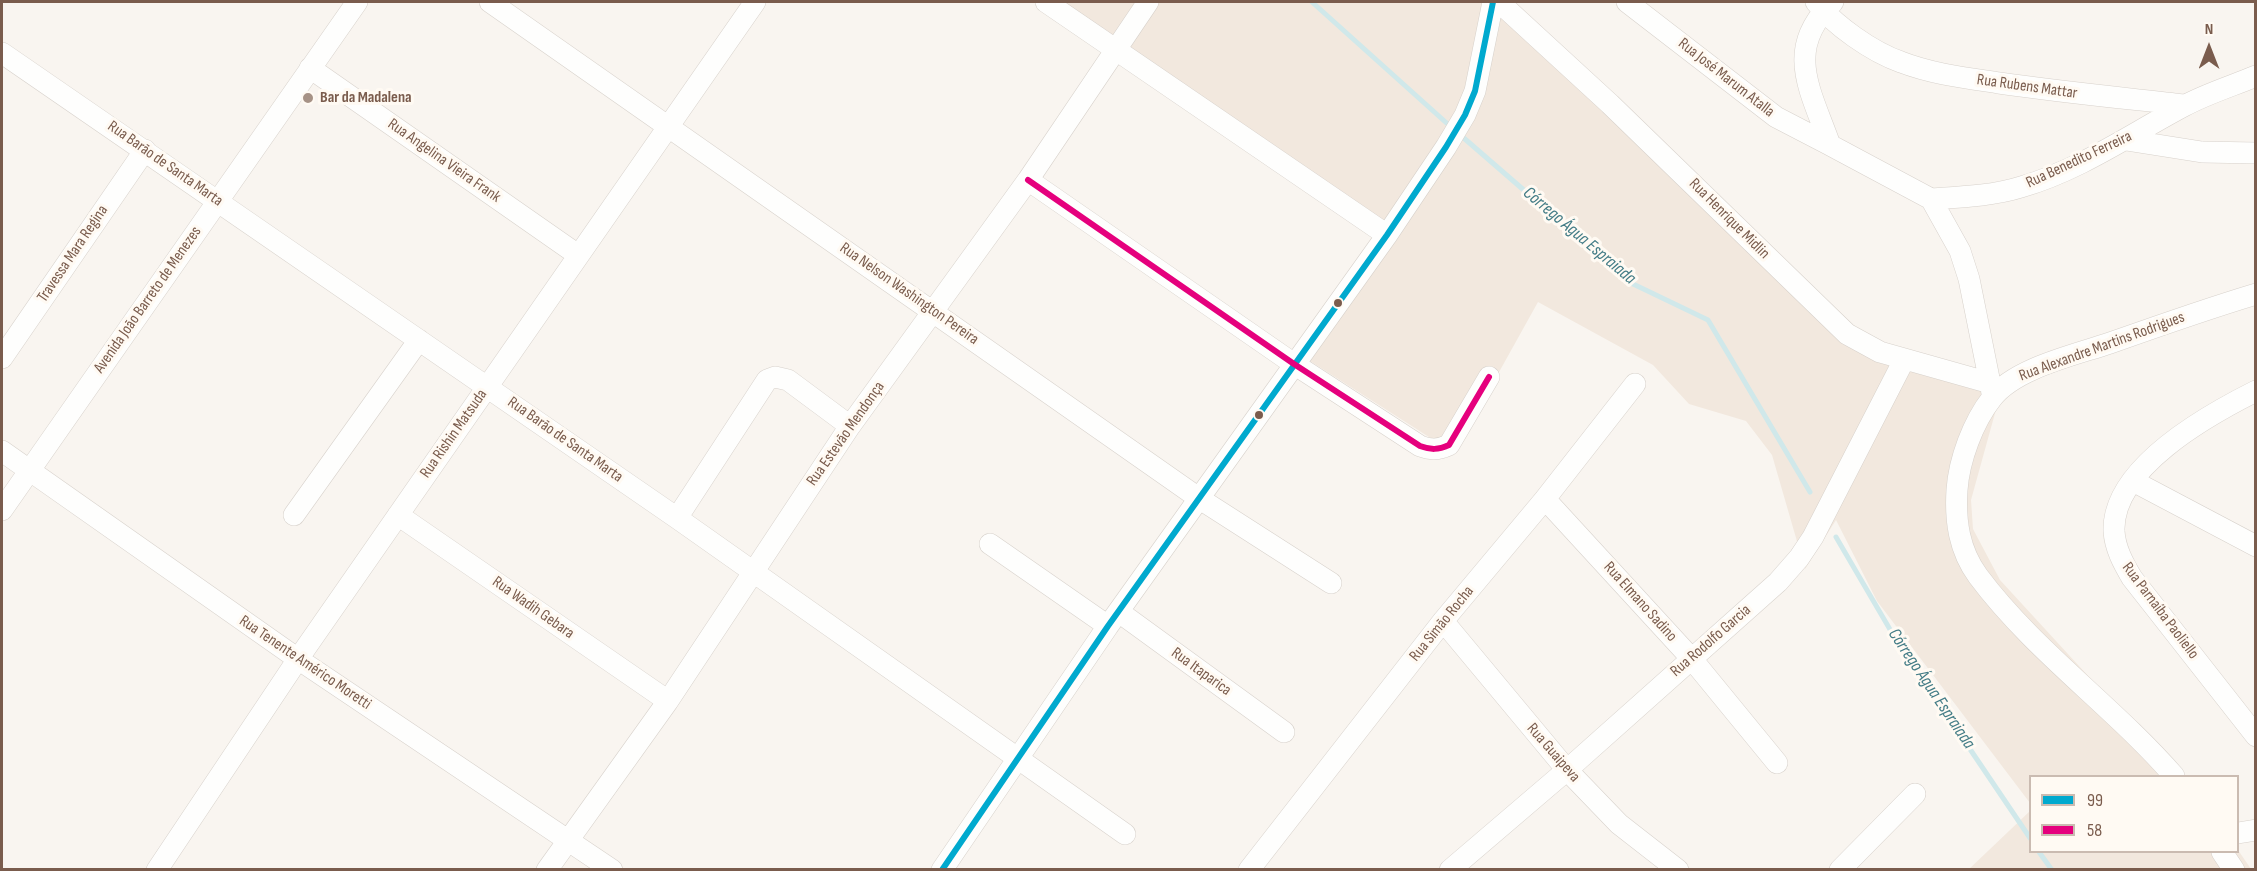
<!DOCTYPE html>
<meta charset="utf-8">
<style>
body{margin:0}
#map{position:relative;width:2257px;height:871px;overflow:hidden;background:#f9f5f0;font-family:"Sofia Sans Condensed",sans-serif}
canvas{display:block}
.frame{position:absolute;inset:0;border:3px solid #7a5c4d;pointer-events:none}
.legend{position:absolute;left:2029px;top:775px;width:210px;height:78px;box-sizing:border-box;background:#fffaf3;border:2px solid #cabbb1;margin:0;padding:8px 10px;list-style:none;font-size:18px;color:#7a5c4d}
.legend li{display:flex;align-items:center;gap:12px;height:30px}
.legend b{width:30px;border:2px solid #cabbb1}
.north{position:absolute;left:2179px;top:18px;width:60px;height:60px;-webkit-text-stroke:4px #fffaf3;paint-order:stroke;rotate:0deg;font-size:16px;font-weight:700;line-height:24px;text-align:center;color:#7a5c4d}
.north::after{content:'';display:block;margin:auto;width:21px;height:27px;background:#7a5c4d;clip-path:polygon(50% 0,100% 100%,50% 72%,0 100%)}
</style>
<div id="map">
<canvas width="2257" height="871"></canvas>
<div class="frame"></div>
<ul class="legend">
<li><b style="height:8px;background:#00a9ce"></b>99</li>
<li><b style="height:8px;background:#e5007d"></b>58</li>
</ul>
<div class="north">N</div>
</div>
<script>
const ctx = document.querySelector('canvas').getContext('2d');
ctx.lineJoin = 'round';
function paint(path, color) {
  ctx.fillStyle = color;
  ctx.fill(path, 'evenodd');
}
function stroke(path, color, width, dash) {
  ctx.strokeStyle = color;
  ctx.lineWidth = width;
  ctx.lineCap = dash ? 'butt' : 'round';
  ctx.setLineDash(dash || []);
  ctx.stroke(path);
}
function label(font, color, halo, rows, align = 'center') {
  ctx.font = font + ' "Sofia Sans Condensed",sans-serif';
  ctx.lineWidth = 6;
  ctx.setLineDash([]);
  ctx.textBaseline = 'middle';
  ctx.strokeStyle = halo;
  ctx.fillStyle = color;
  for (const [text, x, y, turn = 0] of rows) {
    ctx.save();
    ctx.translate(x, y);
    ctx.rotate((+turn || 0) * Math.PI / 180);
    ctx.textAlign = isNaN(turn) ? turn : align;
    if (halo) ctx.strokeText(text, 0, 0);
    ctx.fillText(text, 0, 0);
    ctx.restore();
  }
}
paint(new Path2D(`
 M1052 2H1499L1869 339 1918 357 2005 377 1971 500 1973 529 2000 580 2180 776H2030V803L1877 601 1836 520 1805 569 1772 455 1746 421 1689 404 1653 365 1538 302 1454 453 1310 361 1386 234Z
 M2030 811V852L2238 850 2251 869 1968 870Z`), '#f2e8de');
stroke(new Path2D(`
 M1312 2 1451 127
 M1458 133 1631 283 1708 320 1810 492
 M1836 537 1895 638 2030 838
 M2039 852 2052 870`), '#d0e8ea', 5);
const minor = new Path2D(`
 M490 2 1200 499 1331 583
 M1046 2 1387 235
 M1499 2 1610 104 1847 334 1880 352 1990 383
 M1627 2 1776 117 1830 145
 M1816 2C1834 25 1872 52 1901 62 1932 74 1966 78 1999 83 2061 92 2123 98 2185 105
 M1833 2C1783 49 1811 91 1830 145L1931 199 1960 251 1969 279 1992 393
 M2 53 677 518 1125 834
 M310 68 578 255
 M2126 140 2202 152 2256 153
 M1028 180 1294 364 1420 446C1431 450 1438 450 1449 445L1489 377
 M1931 199C1961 197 1992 196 2021 187 2080 170 2131 134 2184 106 2206 94 2232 86 2256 76
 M2 358 145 150
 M2256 391C2208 415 2112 468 2114 531 2115 548 2123 563 2132 578L2256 736
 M2 451 298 659 612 870
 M2133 481 2256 546
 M1545 499 1691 658 1777 763
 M2 510 357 2
 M294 515 419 340
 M398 515 668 701
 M677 518 767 380 775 377 788 380 850 426
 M990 544 1108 626
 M1119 612 1284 732
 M1443 621 1567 770 1619 824 1678 870
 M2174 776C2113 706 2034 651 1978 576 1959 550 1955 521 1957 490 1959 460 1973 422 1992 398 2015 368 2075 355 2110 343 2158 326 2206 309 2256 294
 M2238 833 2256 830
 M2222 852 2234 870
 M157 870 298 659 755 2
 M547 870 668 701 850 426 1028 180 1148 2
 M942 870 1108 626 1387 235 1446 147 1465 115 1475 91 1493 2
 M1249 870 1443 621 1545 499 1635 384
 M1450 870 1567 770 1778 582 1799 558 1813 537 1904 360
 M1840 870 1915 794`);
stroke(minor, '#d7d1cb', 22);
stroke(minor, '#fefefd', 21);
stroke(new Path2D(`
 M942 870 1108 626 1387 235 1446 147 1465 115 1475 91 1493 2`), '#00a9ce', 6);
stroke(new Path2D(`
 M1028 180 1294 364 1420 446C1431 450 1438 450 1449 445L1489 377`), '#e5007d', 6);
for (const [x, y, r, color] of [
 [308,98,6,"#a69286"],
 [1338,303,5,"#7a5c4d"],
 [1259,415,5,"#7a5c4d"]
]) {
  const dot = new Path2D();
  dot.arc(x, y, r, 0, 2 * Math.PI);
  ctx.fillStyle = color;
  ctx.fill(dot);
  stroke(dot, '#fffaf3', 2);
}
label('16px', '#7a5c4d', '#fffaf3', [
 ["Rua José Marum Atalla",1726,78,38],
 ["Rua Rubens Mattar",2027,87,8],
 ["Rua Benedito Ferreira",2079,160,-25],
 ["Rua Angelina Vieira Frank",444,161,35],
 ["Rua Barão de Santa Marta",165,164,35],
 ["Rua Henrique Midlin",1729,219,45],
 ["Travessa Mara Regina",73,254,-56],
 ["Rua Nelson Washington Pereira",909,294,35],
 ["Avenida João Barreto de Menezes",148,300,-55],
 ["Rua Alexandre Martins Rodrigues",2102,347,-20],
 ["Rua Rishin Matsuda",454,434,-55],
 ["Rua Estevão Mendonça",846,434,-55],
 ["Rua Barão de Santa Marta",565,440,35],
 ["Rua Elmano Sadino",1640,602,48],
 ["Rua Wadih Gebara",533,608,35],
 ["Rua Parnaíba Paoliello",2160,611,53],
 ["Rua Simão Rocha",1442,624,-51],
 ["Rua Rodolfo Garcia",1711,641,-41],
 ["Rua Tenente Américo Moretti",305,663,34],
 ["Rua Itaparica",1201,672,36],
 ["Rua Guaipeva",1553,753,49]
]);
label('bold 16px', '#7a5c4d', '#fffaf3', [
 ["Bar da Madalena",320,98]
], 'left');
label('italic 18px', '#437c86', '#fffaf3', [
 ["Córrego Água Espraiada",1579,236,40],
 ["Córrego Água Espraiada",1931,689,56]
]);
</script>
